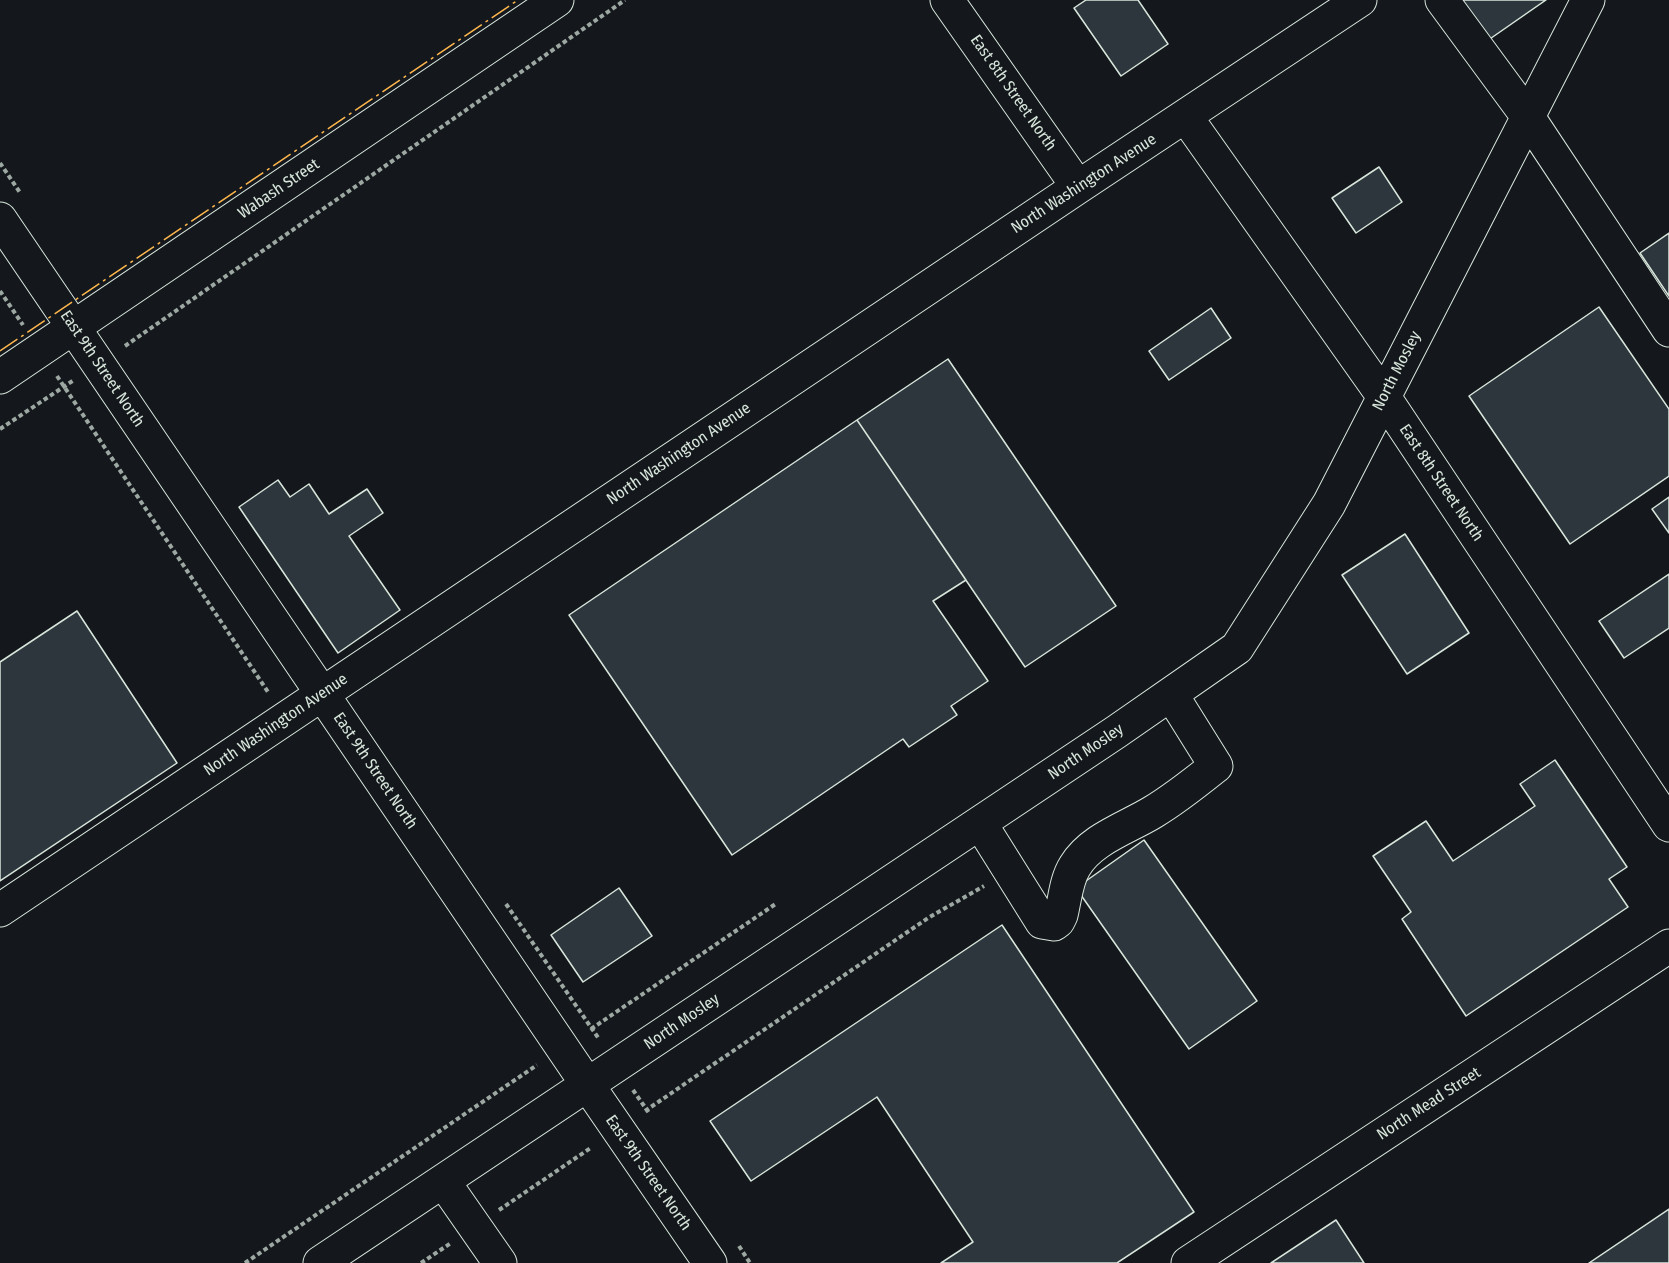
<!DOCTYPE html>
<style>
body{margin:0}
canvas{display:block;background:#14181c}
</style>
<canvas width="1669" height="1263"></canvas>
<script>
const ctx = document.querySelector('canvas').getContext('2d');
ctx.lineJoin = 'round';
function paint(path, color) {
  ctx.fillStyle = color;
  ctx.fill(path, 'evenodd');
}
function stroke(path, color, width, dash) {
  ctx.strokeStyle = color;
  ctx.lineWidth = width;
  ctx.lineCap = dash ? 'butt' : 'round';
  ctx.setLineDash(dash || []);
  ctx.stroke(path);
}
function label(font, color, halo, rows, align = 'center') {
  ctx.font = font + ' "Fira Sans Condensed",sans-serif';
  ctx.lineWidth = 4.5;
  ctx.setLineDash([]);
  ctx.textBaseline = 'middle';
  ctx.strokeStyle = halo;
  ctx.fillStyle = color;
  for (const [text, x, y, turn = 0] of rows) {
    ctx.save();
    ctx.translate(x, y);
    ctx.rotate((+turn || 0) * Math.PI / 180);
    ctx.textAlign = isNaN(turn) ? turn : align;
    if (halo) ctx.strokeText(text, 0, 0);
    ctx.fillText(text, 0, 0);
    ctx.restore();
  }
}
const building = new Path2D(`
 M1086 0H1138L1168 44 1121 76 1074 8Z
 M1456 0H1546L1484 43Z
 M1379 167 1402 202 1356 233 1332 198Z
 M1669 233V296L1640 253Z
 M1599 307 1669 409V476L1570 544 1469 396Z
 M1211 308 1231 338 1169 380 1149 351Z
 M948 359 1116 606 1025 667 857 420Z
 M857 420 966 580 933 601 988 681 951 706 957 715 909 747 903 739 732 855 569 615Z
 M278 480 290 497 309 484 329 514 367 489 383 513 349 536 400 610 338 653 239 507Z
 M1669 497V533L1652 509Z
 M1405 534 1469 633 1407 674 1342 575Z
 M1669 574V628L1624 658 1599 621Z
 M77 611 177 763 0 881V662Z
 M1555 760 1627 867 1609 879 1628 907 1466 1016 1402 919 1411 912 1373 856 1426 821 1453 861 1535 806 1520 784Z
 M1144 840 1257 1001 1189 1049 1076 888Z
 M619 888 652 936 583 982 551 935Z
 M1002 925 1194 1212 1117 1263H941L973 1242 877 1097 751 1181 710 1121Z
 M1669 1209V1263H1589Z
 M1336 1220 1364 1263H1271Z`);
paint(building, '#2c363c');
stroke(building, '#d8e6dc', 1.5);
const minor = new Path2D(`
 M947 0 1078 187
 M1442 0 1528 117 1669 330
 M1186 117 1384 397 1669 825
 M0 219 587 1084 710 1263
 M0 377 557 0
 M980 823 1042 922 1054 924 1058 921 1061 915C1065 899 1066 880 1075 866 1091 839 1127 828 1153 812 1175 799 1196 782 1216 766L1171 694
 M0 910 1078 187 1360 0
 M443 1181 500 1263
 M320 1263 1116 732 1237 648 1329 504 1588 0
 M1188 1263 1669 946`);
stroke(minor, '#d8e6dc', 35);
stroke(new Path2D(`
 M0 163 21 194
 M0 291 23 325
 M125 346 625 0
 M57 376 268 692
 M0 429 74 380
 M506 904 599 1039
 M591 1029 777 903
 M633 1090 649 1113
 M645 1111 928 918 984 886
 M499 1210 592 1147
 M739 1246 750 1263
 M245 1263 537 1065
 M421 1263 451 1243`), '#9da8a2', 4, [4.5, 3]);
stroke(minor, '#14181c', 33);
stroke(new Path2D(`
 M0 351 518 0`), '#ffb74d', 1.5, [21, 4.5, 3, 4.5]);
label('16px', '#d8e6dc', '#14181c', [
 ["East 8th Street North",1013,93,55],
 ["North Washington Avenue",1084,184,-33],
 ["Wabash Street",279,189,-34],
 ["East 9th Street North",102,369,56],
 ["North Mosley",1397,371,-63],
 ["North Washington Avenue",679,454,-34],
 ["East 8th Street North",1441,483,56],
 ["North Washington Avenue",276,725,-34],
 ["North Mosley",1086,752,-34],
 ["East 9th Street North",375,771,56],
 ["North Mosley",682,1022,-34],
 ["North Mead Street",1429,1104,-33],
 ["East 9th Street North",648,1173,55]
]);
</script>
